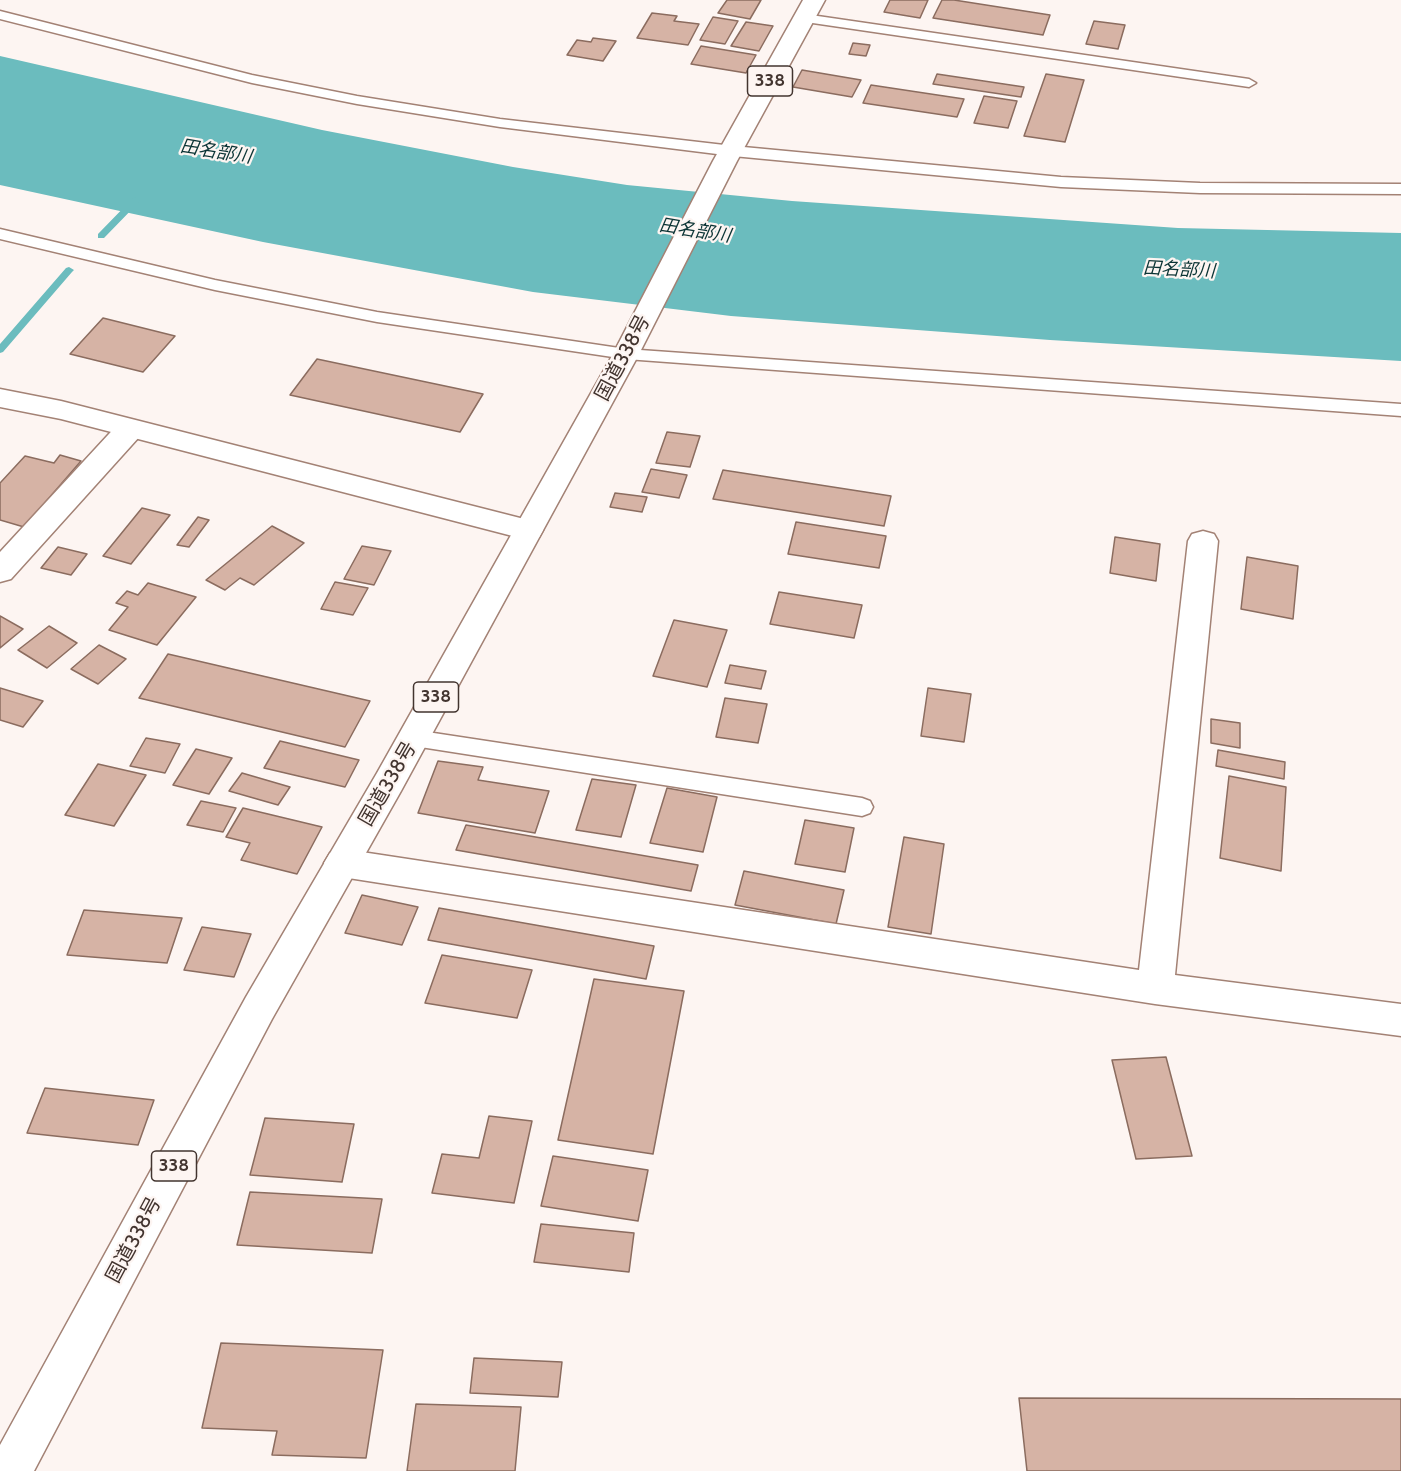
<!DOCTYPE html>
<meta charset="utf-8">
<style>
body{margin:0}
canvas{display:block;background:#fdf5f2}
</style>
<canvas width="1401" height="1471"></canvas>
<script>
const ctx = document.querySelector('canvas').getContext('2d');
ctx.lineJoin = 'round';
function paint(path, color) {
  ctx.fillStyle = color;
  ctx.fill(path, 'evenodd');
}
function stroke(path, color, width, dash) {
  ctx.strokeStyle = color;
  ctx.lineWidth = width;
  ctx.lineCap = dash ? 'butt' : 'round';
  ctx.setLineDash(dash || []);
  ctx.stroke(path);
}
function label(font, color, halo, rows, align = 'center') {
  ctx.font = font + ' Cabin,"Noto Sans JP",sans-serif';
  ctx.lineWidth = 4.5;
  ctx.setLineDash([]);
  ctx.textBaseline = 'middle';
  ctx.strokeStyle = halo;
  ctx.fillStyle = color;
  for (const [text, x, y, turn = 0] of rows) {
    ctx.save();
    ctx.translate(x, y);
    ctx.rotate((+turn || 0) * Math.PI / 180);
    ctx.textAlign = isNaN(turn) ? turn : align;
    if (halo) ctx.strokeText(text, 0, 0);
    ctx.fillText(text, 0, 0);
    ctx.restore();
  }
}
paint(new Path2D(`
 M0 56 322 130 513 167 627 185 792 201 1178 228 1401 233V361L1050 340 731 316 533 292 263 242 0 185Z`), '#6bbcbe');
paint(new Path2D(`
 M136 197 140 200 139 202 104 238H98V234L133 198Z
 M69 267 74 270 72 272 3 352 0 353V344L66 268Z`), '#6bbcbe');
const building = new Path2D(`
 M727 0H761L750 19 718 13Z
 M890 0H928L920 18 884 12Z
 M942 0H954L1050 15 1043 35 933 18Z
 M652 13 677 16 674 21 699 24 688 45 637 38Z
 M713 17 738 21 725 44 700 40Z
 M1094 21 1125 25 1118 49 1086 44Z
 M746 22 773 26 759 51 731 46Z
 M593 38 616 41 603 61 567 55 577 40 591 42Z
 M853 43 870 45 866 56 849 54Z
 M701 46 756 55 746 73 691 64Z
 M802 70 861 80 852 97 793 87Z
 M937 74 1024 87 1021 97 933 84Z
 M1046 74 1084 80 1065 142 1024 136Z
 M871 85 964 99 957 117 863 103Z
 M984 96 1017 101 1008 128 974 123Z
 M103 318 175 336 143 372 70 354Z
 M317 359 483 394 460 432 290 395Z
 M667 432 700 436 690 467 656 463Z
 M60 455 81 461 24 527 0 520V483L25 456 54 463Z
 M651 469 687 475 679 498 642 492Z
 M723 470 891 496 884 526 713 499Z
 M615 493 647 497 642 512 610 507Z
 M142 508 170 515 131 564 103 556Z
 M198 517 209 520 189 547 177 545Z
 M796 522 886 536 879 568 788 554Z
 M272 526 304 543 254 585 240 578 225 590 206 580Z
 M1115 537 1160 544 1156 581 1110 573Z
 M362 546 391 551 374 585 344 579Z
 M58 547 87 554 71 575 41 568Z
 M1247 557 1298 566 1293 619 1241 609Z
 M335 582 368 588 353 615 321 609Z
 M148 583 196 597 157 645 109 630 128 607 116 603 127 591 138 595Z
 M779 592 862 605 854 638 770 624Z
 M0 616 23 629 0 648Z
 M674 620 727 630 707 687 653 676Z
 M49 626 77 643 47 668 18 650Z
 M99 645 126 659 98 684 71 669Z
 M168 654 370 701 345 747 139 698Z
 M730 665 766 671 761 689 725 683Z
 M0 688 43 701 23 727 0 720Z
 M928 688 971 694 964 742 921 736Z
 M725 698 767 704 758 743 716 737Z
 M1211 719 1240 723V748L1211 743Z
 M146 738 180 744 165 773 130 766Z
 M280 741 359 760 345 787 264 768Z
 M196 749 232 758 209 794 173 785Z
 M1218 750 1285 762 1284 779 1216 766Z
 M438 761 483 767 478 780 549 791 535 833 418 813Z
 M98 764 146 775 114 826 65 815Z
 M242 773 290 787 278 805 229 791Z
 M1229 776 1286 787 1281 871 1220 858Z
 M592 779 636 785 621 837 576 830Z
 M667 788 717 797 703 852 650 843Z
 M201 801 236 808 223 832 187 825Z
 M243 808 322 827 297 874 241 860 250 843 226 837Z
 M805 820 854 828 845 872 795 864Z
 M466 825 698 865 691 891 456 850Z
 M904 837 944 844 931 934 888 927Z
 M744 871 844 890 836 924 735 905Z
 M362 895 418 907 402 945 345 933Z
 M439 908 654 946 646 979 428 940Z
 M84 910 182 918 167 963 67 955Z
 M202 927 251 934 234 977 184 970Z
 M442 955 532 970 517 1018 425 1003Z
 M594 979 684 991 653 1154 558 1140Z
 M1166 1057 1192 1156 1136 1159 1112 1060Z
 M45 1088 154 1100 138 1145 27 1133Z
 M489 1116 532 1121 514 1203 432 1193 442 1154 479 1158Z
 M265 1118 354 1124 342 1182 250 1175Z
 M553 1156 648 1170 638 1221 541 1206Z
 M250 1192 382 1199 372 1253 237 1245Z
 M541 1224 634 1233 629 1272 534 1262Z
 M221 1343 383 1350 366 1458 272 1455 277 1431 202 1428Z
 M474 1358 562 1362 558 1397 470 1393Z
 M1019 1398 1401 1399V1471H1027Z
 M416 1404 521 1407 515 1471H407Z`);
paint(building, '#d6b3a5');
stroke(building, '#8b6c5f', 1.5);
const service = new Path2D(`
 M0 11 252 75 357 96 500 119 733 146 1061 177 1200 183 1401 184V194L1200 193 1061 187 733 156 500 127 357 104 252 83 0 19Z
 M804 14 1249 79 1256 83 1249 87 799 21 797 18Z
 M0 229 215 280 377 312 626 349 1401 404V416L626 359 377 322 215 290 0 239Z
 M414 730 862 798 870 801 873 807 870 813 862 816 414 746 407 744 403 738 407 732Z`);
const minor = new Path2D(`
 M130 420 140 422 144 429 140 436 11 579 0 582V552L120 422Z
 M1203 531 1214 534 1218 541 1175 975 1401 1004V1036L1155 1004 342 877 330 873 324 863 330 853 342 849 1139 970 1188 541 1192 534Z`);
const tertiary = new Path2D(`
 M0 389 61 401 528 520 539 523 543 530 539 537 528 540 61 419 0 407Z`);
const trunk = new Path2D(`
 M803 0H825L737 161 639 354 401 791 272 1019 34 1471H0V1445L246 997 377 773 613 354 713 161Z`);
stroke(service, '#a38275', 3);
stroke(minor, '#a38275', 3);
stroke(tertiary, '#a38275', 3);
stroke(trunk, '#a38275', 3);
paint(service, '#fff');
paint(minor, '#fff');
paint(tertiary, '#fff');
paint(trunk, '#fff');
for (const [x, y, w] of [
 [770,81,45],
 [436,697,45],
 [174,1166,45]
]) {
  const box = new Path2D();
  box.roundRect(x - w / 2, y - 15, w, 30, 4.5);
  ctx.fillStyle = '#fdf5f2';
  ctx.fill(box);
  stroke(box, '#42342f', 1.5);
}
label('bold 18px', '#42342f', null, [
 ["338",770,81],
 ["338",436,697],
 ["338",174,1166]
]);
label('italic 18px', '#0b3435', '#fdf5f2', [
 ["田名部川",216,152,9],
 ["田名部川",695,231,9],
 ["田名部川",1179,270,3]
]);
label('20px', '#42342f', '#fdf5f2', [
 ["国道338号",623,358,-62],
 ["国道338号",388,784,-60],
 ["国道338号",134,1240,-62]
]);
</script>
